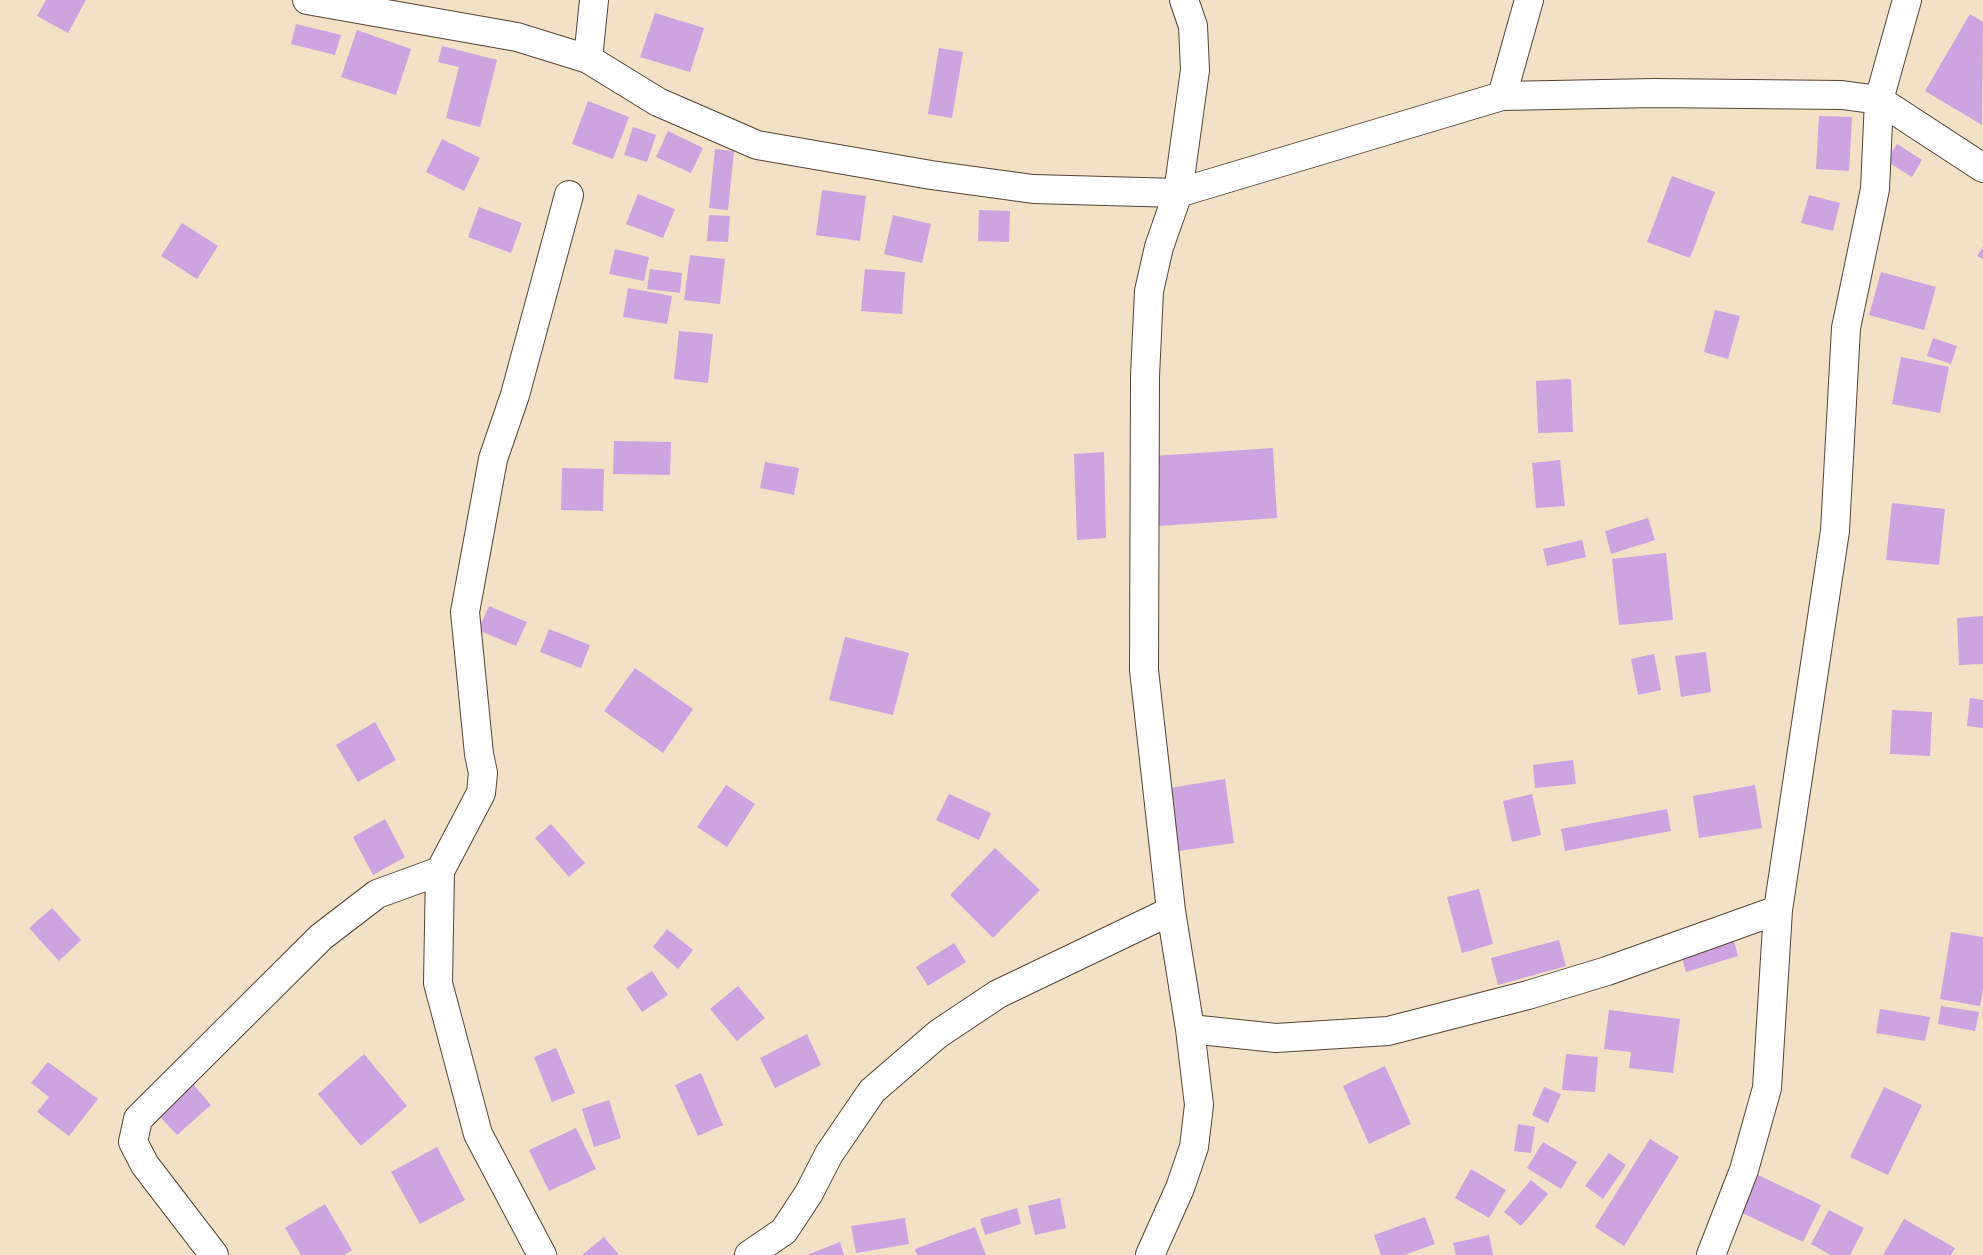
<!DOCTYPE html>
<style>
body{margin:0}
canvas{display:block;background:#f2e0c7}
</style>
<canvas width="1983" height="1255"></canvas>
<script>
const ctx = document.querySelector('canvas').getContext('2d');
ctx.lineJoin = 'round';
function paint(path, color) {
  ctx.fillStyle = color;
  ctx.fill(path, 'evenodd');
}
function stroke(path, color, width, dash) {
  ctx.strokeStyle = color;
  ctx.lineWidth = width;
  ctx.lineCap = dash ? 'butt' : 'round';
  ctx.setLineDash(dash || []);
  ctx.stroke(path);
}
paint(new Path2D(`
 M46 0H86L68 33 37 16Z
 M655 13 704 28 690 72 640 57Z
 M1970 14 1983 22 1982 125 1925 91Z
 M296 24 341 35 335 55 291 44Z
 M357 30 411 49 396 95 341 77Z
 M442 46 497 60 480 127 446 118 459 67 438 62Z
 M939 48 963 52 952 118 928 114Z
 M588 101 629 117 613 159 572 144Z
 M1819 116 1852 117 1849 171 1816 169Z
 M633 127 656 135 647 162 624 155Z
 M668 131 703 148 691 173 656 157Z
 M442 139 480 158 464 191 426 172Z
 M1897 144 1922 160 1912 177 1886 161Z
 M715 149 734 151 728 210 709 208Z
 M1672 176 1715 192 1690 258 1647 242Z
 M822 190 866 196 860 241 816 235Z
 M638 194 675 209 663 238 626 224Z
 M1809 195 1840 203 1833 231 1801 223Z
 M479 207 522 223 511 253 468 237Z
 M979 210 1010 211 1009 242 978 241Z
 M709 215 730 216 728 242 707 241Z
 M893 215 931 224 922 263 884 254Z
 M182 223 218 246 197 279 161 256Z
 M1983 247V259L1977 256Z
 M615 249 649 257 644 281 609 274Z
 M690 255 725 259 720 304 684 300Z
 M650 269 682 273 680 293 647 289Z
 M865 269 905 272 902 314 861 311Z
 M1881 272 1936 287 1924 330 1869 315Z
 M628 288 672 296 667 324 623 317Z
 M1715 310 1740 316 1728 359 1704 352Z
 M679 331 713 334 708 383 674 379Z
 M1933 338 1957 346 1951 364 1927 356Z
 M1901 357 1949 367 1940 413 1892 404Z
 M1571 379 1573 432 1538 433 1536 381Z
 M614 441 671 442 670 475 613 474Z
 M1273 448 1277 518 1159 526 1154 456Z
 M1104 452 1106 538 1077 540 1074 454Z
 M1560 460 1565 506 1536 508 1532 463Z
 M765 462 799 468 794 495 760 488Z
 M562 468 604 469 603 511 561 510Z
 M1892 503 1945 509 1939 565 1886 560Z
 M1648 518 1655 540 1611 554 1605 531Z
 M1582 540 1586 557 1547 566 1543 549Z
 M1666 553 1673 620 1619 625 1612 559Z
 M489 606 527 622 516 646 478 630Z
 M1983 616V664L1959 665 1957 618Z
 M549 629 590 645 581 668 540 652Z
 M845 637 909 653 893 715 829 700Z
 M1706 652 1711 692 1681 697 1675 656Z
 M1654 654 1661 690 1638 695 1631 659Z
 M635 668 693 709 663 753 604 711Z
 M1970 698 1983 700V728L1967 726Z
 M1892 710 1932 712 1930 756 1890 754Z
 M375 722 396 760 358 782 336 745Z
 M1573 760 1576 784 1535 788 1533 765Z
 M1225 779 1234 843 1172 852 1163 789Z
 M726 785 755 804 727 847 697 827Z
 M1755 785 1762 828 1699 838 1693 796Z
 M949 794 991 813 979 840 936 820Z
 M1532 794 1541 835 1512 842 1503 801Z
 M1667 809 1671 831 1565 851 1561 829Z
 M385 819 405 857 373 875 353 837Z
 M551 824 585 863 569 877 535 838Z
 M995 848 1040 890 993 938 950 895Z
 M1479 889 1493 944 1462 953 1447 897Z
 M52 908 81 940 59 961 29 928Z
 M667 929 693 950 678 969 653 947Z
 M1951 932 1983 937V990L1980 1006 1940 999Z
 M1732 934 1738 956 1686 972 1680 950Z
 M1559 940 1566 966 1498 985 1491 958Z
 M954 943 966 962 928 986 916 967Z
 M652 971 668 995 642 1012 626 988Z
 M738 986 765 1018 737 1041 710 1009Z
 M1941 1006 1979 1012 1975 1031 1938 1024Z
 M1880 1009 1930 1017 1925 1041 1876 1033Z
 M1609 1010 1680 1019 1673 1073 1629 1068 1631 1052 1604 1049Z
 M807 1034 821 1065 775 1088 760 1058Z
 M556 1048 575 1093 552 1102 534 1057Z
 M364 1054 407 1106 361 1146 318 1094Z
 M1566 1054 1598 1057 1595 1092 1562 1090Z
 M48 1062 98 1099 69 1136 37 1112 49 1097 31 1083Z
 M1385 1066 1411 1124 1369 1144 1343 1086Z
 M701 1073 723 1125 698 1136 675 1085Z
 M187 1077 211 1105 177 1135 152 1108Z
 M1544 1087 1561 1094 1548 1123 1532 1115Z
 M1884 1087 1922 1105 1888 1175 1850 1157Z
 M609 1100 621 1138 594 1147 582 1109Z
 M1518 1124 1535 1127 1531 1153 1514 1151Z
 M576 1128 596 1169 549 1191 529 1150Z
 M1650 1139 1679 1157 1624 1246 1595 1227Z
 M1543 1142 1577 1162 1561 1189 1527 1168Z
 M437 1147 465 1200 420 1224 391 1172Z
 M1609 1153 1626 1165 1603 1199 1585 1186Z
 M1471 1169 1506 1190 1489 1218 1455 1198Z
 M1754 1173 1821 1205 1803 1242 1736 1210Z
 M1531 1180 1548 1194 1521 1226 1504 1212Z
 M1060 1198 1066 1228 1035 1235 1028 1206Z
 M325 1204 352 1250 344 1255H301L285 1228Z
 M1017 1208 1021 1224 985 1235 980 1219Z
 M1829 1210 1864 1228 1850 1255H1831L1811 1244Z
 M1425 1217 1435 1244 1404 1255H1381L1374 1235Z
 M905 1218 909 1244 856 1253 851 1226Z
 M1904 1219 1955 1248 1951 1255H1883Z
 M975 1227 986 1255H917L915 1249Z
 M1489 1235 1493 1255H1456L1453 1243Z
 M604 1237 619 1255H582Z
 M840 1242 844 1255H807Z`), '#cda3e0');
const street = new Path2D(`
 M307 0 517 37 588 59 658 102 757 145 931 175 1033 189 1178 193 1502 96 1654 93 1842 95 1879 100 1983 168
 M588 59 594 0
 M1502 96 1529 0
 M1190 1029 1276 1038 1388 1031 1528 995 1607 971 1778 910
 M214 1255 145 1165 133 1142 138 1119 321 937 377 894 440 871
 M542 1255 478 1134 438 983 440 871 481 793 483 773 479 754 465 612 493 459 515 395 569 195
 M749 1255 784 1231 809 1193 829 1154 872 1091 938 1034 998 994 1171 911
 M1150 1255 1180 1188 1194 1147 1199 1105 1190 1029 1171 911 1144 670 1145 376 1149 291 1159 247 1178 193 1195 70 1193 26 1184 0
 M1711 1255 1744 1170 1767 1088 1778 910 1835 531 1846 328 1875 189 1879 100 1907 0`);
stroke(street, '#564537', 30);
stroke(street, '#fff', 28);
</script>
